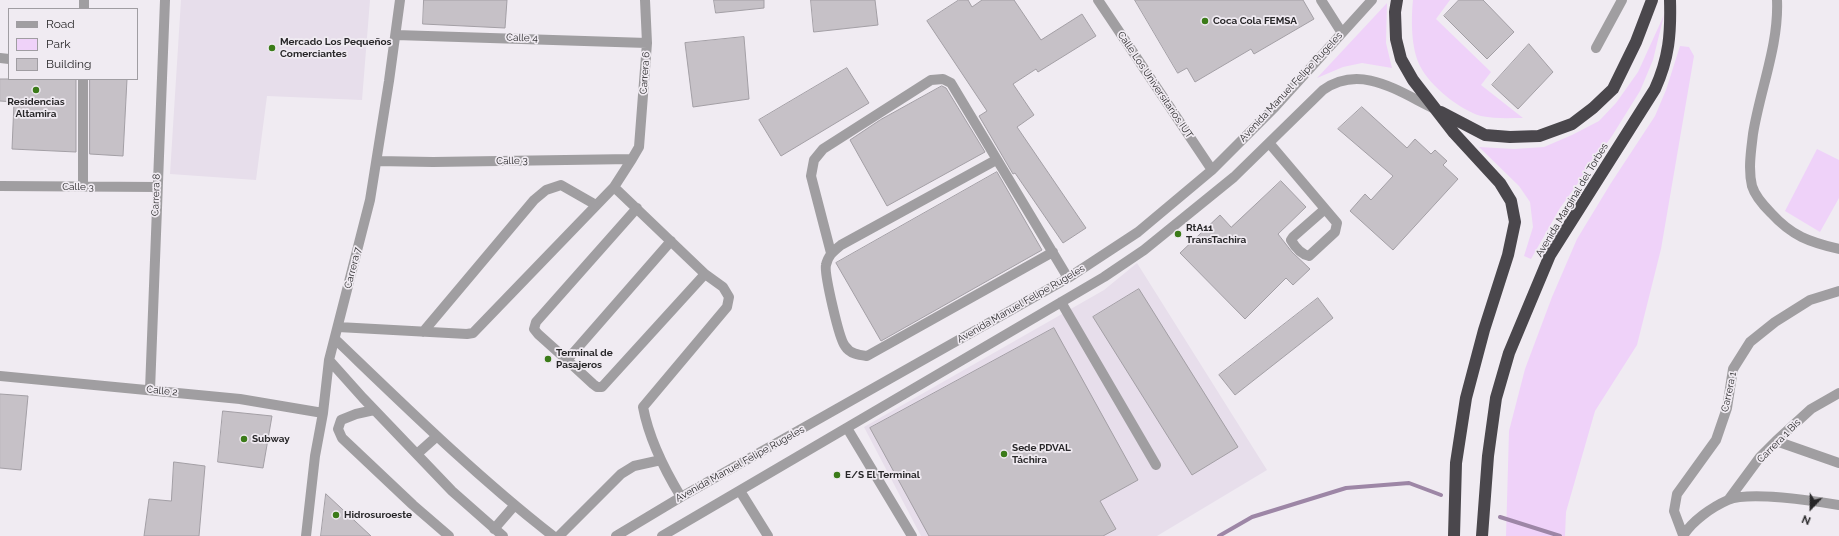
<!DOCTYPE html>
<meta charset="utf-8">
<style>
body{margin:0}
#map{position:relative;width:1839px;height:536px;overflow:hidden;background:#f0ebf2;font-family:Raleway,sans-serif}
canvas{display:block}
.legend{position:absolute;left:8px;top:8px;width:130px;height:72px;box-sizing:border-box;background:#f0ebf2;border:1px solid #a09da2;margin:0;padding:5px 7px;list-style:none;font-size:12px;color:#282729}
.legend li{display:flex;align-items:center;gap:8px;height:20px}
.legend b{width:20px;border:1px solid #a09da2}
.north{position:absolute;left:1791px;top:488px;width:40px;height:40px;-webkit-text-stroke:3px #f0ebf2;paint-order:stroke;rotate:202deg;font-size:11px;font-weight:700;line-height:16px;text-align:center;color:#282729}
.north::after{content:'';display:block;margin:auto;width:14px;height:18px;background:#282729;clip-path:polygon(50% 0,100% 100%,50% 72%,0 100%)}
</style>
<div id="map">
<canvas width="1839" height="536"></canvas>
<ul class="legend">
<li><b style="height:5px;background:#a09ea1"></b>Road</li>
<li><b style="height:11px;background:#efd2f9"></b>Park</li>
<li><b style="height:11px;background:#c6c1c7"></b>Building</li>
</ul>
<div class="north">N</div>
</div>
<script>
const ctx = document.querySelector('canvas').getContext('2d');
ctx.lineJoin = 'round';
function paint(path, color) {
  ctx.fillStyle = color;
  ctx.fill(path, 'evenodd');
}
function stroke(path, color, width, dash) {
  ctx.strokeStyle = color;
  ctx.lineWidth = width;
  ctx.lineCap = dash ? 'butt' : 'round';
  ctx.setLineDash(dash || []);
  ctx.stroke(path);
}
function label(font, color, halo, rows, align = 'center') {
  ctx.font = font + ' Raleway,sans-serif';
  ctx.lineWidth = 3.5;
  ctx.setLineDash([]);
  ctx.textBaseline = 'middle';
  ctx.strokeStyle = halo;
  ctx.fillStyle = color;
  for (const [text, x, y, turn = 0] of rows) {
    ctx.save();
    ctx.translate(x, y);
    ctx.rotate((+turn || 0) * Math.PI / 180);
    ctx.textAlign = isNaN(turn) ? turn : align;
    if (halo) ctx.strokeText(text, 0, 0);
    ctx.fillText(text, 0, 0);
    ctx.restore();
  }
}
paint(new Path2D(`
 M181 0H370L362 100 267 96 256 180 170 174Z
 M1137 263 1267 470 1157 536H921L864 427 1104 290Z`), '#e7deeb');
paint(new Path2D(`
 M1413 0H1450L1436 19 1491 72 1481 85 1523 118C1509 118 1495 119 1481 116 1460 110 1430 86 1420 66 1411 48 1411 20 1413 0Z
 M1387 3 1386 43 1392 68 1362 63 1343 67 1317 78Z
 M1664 15 1653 60 1640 91 1612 136 1560 208 1531 259 1524 256 1533 227 1530 202 1519 186 1479 147 1514 149 1544 147 1572 135 1599 121 1616 103 1638 72Z
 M1680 46 1689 47 1694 56 1661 249 1637 345 1595 411 1566 512 1565 536H1506L1509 431 1525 369 1552 297 1577 239 1611 183 1655 116 1666 90Z
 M1817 149 1839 160V198L1820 232 1785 211Z`), '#efd2f9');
stroke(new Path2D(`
 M1500 517 1560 536
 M1219 536 1252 517 1346 488 1409 483 1441 495`), '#9d86a6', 4);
const building = new Path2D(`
 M424 0H507L505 28 423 24Z
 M714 0H764V8L716 13Z
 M811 0H875L878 25 814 32Z
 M959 0H968L972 7 982 0H1014L1041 40 1082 14 1096 36 1038 72 1036 69 1013 84 1034 115 1017 127 1086 228 1063 243 1015 173 1013 174 979 116 987 111 927 21Z
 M1135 0H1303L1314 19 1254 54 1251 49 1195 82 1187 68 1178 73Z
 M1459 0H1483L1514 32 1487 59 1444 16Z
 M744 37 749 99 693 107 685 43Z
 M1529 44 1553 72 1518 109 1492 85Z
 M847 68 869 103 781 156 759 120Z
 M0 79H76V152L12 149 14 102 0 101Z
 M90 79H127L123 156 90 154Z
 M942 86 946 88 985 152 887 206 850 140 880 120Z
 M1362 107 1407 148 1415 139 1431 154 1435 150 1447 161 1443 165 1458 179 1393 250 1350 211 1365 194 1371 200 1393 176 1338 129Z
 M997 172 1042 250 881 341 836 263Z
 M1281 181 1306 207 1278 234 1292 252 1310 269 1293 285 1286 278 1245 319 1180 253 1220 215 1231 227Z
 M1139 289 1238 447 1192 475 1093 317Z
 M1318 298 1333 318 1235 395 1219 375Z
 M1054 328 1138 480 1100 501 1116 529 1103 536H929L870 428Z
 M0 394 28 396 21 470 0 468Z
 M223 411 272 416 263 468 218 462Z
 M174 462 205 466 199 536H144L149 499 171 501Z
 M326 494 371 536H321Z`);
paint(building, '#c6c1c7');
stroke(building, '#a39fa5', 1);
stroke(new Path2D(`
 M1098 0 1212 170
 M1321 0 1342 33
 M1777 0C1779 45 1760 90 1753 134 1751 151 1748 169 1752 186 1755 196 1764 206 1771 213 1792 236 1809 242 1839 249
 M84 9V0
 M396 35 647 43
 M1596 48 1622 0
 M0 58 9 59
 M1270 144 1337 223 1335 232 1309 256C1301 254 1295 247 1291 240L1293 237 1325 209
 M996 160 841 245C834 251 828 255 826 265 824 273 839 339 845 346 850 354 859 355 867 356L1053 252
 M377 161 433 162 632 159 639 147 647 43 645 0
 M0 186 157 187
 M83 187V79
 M614 187 705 274 723 287 729 297 727 307 643 407C649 439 664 469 681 497
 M637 208 536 322 534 329 538 334 567 360 671 241
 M831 253 811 176 814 160 823 149 931 80 943 79 951 83 1068 278
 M1061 302 1156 465
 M338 327 467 334 473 333 614 187 632 159
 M423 332 534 200 546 190 561 185 596 205
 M335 339C406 407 475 475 553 536
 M329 360 363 398 452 491 503 536
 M567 360 593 384 597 387H602L705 274
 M0 376 240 399 323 413
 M150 390 165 0
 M374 410 356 414 341 420 338 429 342 438 413 505 449 536
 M847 428 912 536
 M1776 441 1839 463
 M417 454 436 437
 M740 491 768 536
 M1729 499 1760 457 1776 441 1811 409 1839 393
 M494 529 514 506
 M1683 535 1674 511 1677 494 1716 440 1727 408 1733 369 1750 342 1775 322 1810 300 1839 291
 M306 536 315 456 323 413 329 360 370 200 389 81 400 0
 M559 536 621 474 634 466 661 460
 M616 536 681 497 1068 278 1138 232 1212 170 1275 107 1372 0
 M662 536 1104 277 1144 250 1234 177 1323 90C1361 63 1399 92 1435 109
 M1683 536C1692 521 1712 507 1728 500 1749 491 1815 501 1839 505`), '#a09ea1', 10);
stroke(new Path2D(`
 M1397 0 1395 12 1396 39 1401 59 1413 80 1454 133 1500 183 1511 201 1515 222 1508 255 1484 330 1466 398 1456 463 1454 536
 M1441 112 1485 135 1510 137 1539 136 1572 124 1593 108 1613 89 1636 42 1652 0
 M1482 536 1488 456 1496 398 1509 353 1550 255 1655 89C1669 58 1671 34 1670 0`), '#4a474c', 12);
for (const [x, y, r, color] of [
 [1205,21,4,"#3b7b19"],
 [272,48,4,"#3b7b19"],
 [36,90,4,"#3b7b19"],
 [1178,234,4,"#3b7b19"],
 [548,359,4,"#3b7b19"],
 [244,439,4,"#3b7b19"],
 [1004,454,4,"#3b7b19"],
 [837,475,4,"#3b7b19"],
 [336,515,4,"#3b7b19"]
]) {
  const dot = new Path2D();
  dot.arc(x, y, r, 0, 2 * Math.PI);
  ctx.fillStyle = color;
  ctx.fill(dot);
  stroke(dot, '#f0ebf2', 1.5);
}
label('bold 10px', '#282729', '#f0ebf2', [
 ["Coca Cola FEMSA",1213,21],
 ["Mercado Los Pequeños",280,42],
 ["Comerciantes",280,54],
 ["Residencias",36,102,"center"],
 ["Altamira",36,114,"center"],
 ["RtA11",1186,228],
 ["TransTachira",1186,240],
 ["Terminal de",556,353],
 ["Pasajeros",556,365],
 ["Subway",252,439],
 ["Sede PDVAL",1012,448],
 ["Táchira",1012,460],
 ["E/S El Terminal",845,475],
 ["Hidrosuroeste",344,515]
], 'left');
label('10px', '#282729', '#f0ebf2', [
 ["Calle 4",522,38,2],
 ["Carrera 6",645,73,-86],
 ["Calle Los Universitarios IUT",1155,85,56],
 ["Avenida Manuel Felipe Rugeles",1291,87,-47],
 ["Calle 3",512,161,-1],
 ["Calle 3",78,187],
 ["Carrera 8",156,195,-88],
 ["Avenida Marginal del Torbes",1572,200,-59],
 ["Carrera 7",353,268,-76],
 ["Avenida Manuel Felipe Rugeles",1021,304,-30],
 ["Calle 2",162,391,6],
 ["Carrera 1",1729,392,-78],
 ["Carrera 1 Bis",1779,441,-45],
 ["Avenida Manuel Felipe Rugeles",740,464,-29]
]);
</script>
